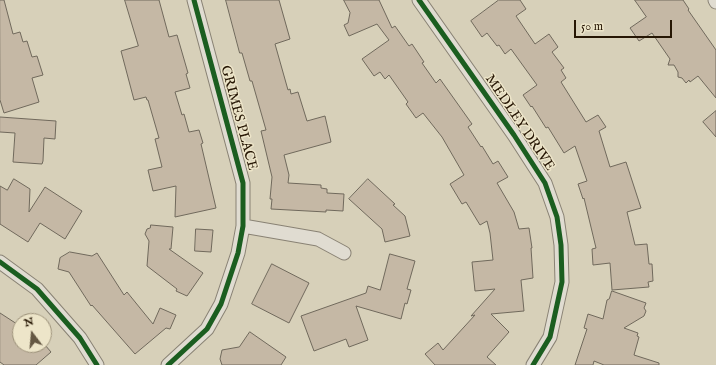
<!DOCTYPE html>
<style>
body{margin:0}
#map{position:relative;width:716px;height:365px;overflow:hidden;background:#d7d0b9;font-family:"IM FELL English",serif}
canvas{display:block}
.north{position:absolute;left:12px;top:313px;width:40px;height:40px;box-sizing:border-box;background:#ede5c9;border:1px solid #9d927a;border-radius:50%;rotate:344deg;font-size:11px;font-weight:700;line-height:16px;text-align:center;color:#261604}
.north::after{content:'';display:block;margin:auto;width:14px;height:18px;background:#645743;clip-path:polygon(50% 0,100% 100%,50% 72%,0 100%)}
.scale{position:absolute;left:574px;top:20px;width:98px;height:18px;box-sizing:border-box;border:2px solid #261604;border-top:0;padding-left:5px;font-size:12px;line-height:14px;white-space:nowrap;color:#261604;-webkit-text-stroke:3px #ede5c9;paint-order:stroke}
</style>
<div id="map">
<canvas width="716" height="365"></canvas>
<div class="north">N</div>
<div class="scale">50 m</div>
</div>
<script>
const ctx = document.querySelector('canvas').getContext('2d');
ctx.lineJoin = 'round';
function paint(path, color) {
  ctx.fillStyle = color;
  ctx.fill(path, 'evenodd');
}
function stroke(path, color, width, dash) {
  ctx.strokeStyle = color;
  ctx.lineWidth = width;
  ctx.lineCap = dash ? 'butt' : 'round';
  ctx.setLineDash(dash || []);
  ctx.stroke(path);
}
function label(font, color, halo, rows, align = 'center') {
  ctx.font = font + ' "IM FELL English",serif';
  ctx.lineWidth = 3;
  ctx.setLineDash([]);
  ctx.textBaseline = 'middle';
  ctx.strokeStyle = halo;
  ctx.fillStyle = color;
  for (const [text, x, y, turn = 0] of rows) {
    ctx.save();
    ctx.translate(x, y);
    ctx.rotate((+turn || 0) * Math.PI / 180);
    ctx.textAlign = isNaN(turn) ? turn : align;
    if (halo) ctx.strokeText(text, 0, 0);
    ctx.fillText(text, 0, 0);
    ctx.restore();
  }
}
const building = new Path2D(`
 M0 0H4L13 34 20 32 23 42 27 41 32 57 37 56 43 75 32 78 39 102 4 113 0 100Z
 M125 0H159L169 37 177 35 188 73 186 74 190 88 175 92 182 115 184 114 189 132 199 130 203 143 201 144 216 208 175 217 176 186 153 191 148 170 162 167 155 139 159 138 148 100H147L146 97 134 100 121 51 138 46Z
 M226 0H279L290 39 275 44 288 90 290 89 291 94 298 92 307 121 325 116 331 142 284 155 289 175 288 183 321 185V188L327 189V193L344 194 343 211 326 210V212L271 209 272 199H270L272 177 261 131 266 130 252 81H250L242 53H240Z
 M344 0H379L392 28 395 26 409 46 412 44 424 62 422 63 436 83 440 79 472 124 468 127 481 147 482 146 493 164 498 161 508 177 497 183 514 212 519 229 529 228 532 248H531L533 278 521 280 524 311 491 314 509 332 487 357 496 365H435L425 354 438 343 443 350 475 315 471 316 495 289 475 291 472 262 493 260 490 233 487 221 480 225 466 202 462 204 450 184 464 175 442 137 423 113 416 118 406 104 408 102 389 75 385 79 380 72 374 76 362 59 389 40 377 24 349 36 344 25 348 23 350 13Z
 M499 0H520L526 9 516 16 535 44 549 34 558 47 552 52 564 68 561 70 566 78 561 82 586 122 598 115 606 127 599 131 610 167 626 162 641 208 627 212 635 245 647 244 649 264H652L653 281 648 282 649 287 612 290 610 263 593 265 592 249 596 248 584 198 583 199 578 184 587 181 575 146 564 153 548 127 546 128 532 106 531 107 523 95 537 85 511 49 505 54 499 45 497 46 487 33 482 37 471 21Z
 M635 0H683L689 9 688 10 716 50V98L698 76 690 82 689 80 686 83 682 78 678 77V72L674 65H668L670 59 652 33 639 41 630 28 646 17Z
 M716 111V137L703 122Z
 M0 117 56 121 55 139 44 138 43 161 42 164 13 162 15 133 0 132Z
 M14 179 30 189 29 212 45 187 82 211 65 239 40 223 28 242 0 224V186L7 190Z
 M368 179 395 204 393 205 405 216 410 236 385 242 382 229 349 199Z
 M151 225 173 227 171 249H169L203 273 187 296 176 291 177 289 147 266 149 241 145 234 147 229 150 228Z
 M196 229 213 230 211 252 195 251Z
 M70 252 92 256 97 253 124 295 127 292 153 324 160 308 176 315 170 329 166 328 135 354 92 305 91 306 69 272 58 269 60 258Z
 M390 254 415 261 407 289 411 290 407 304 405 303 401 319 356 306 368 340 349 347 346 339 314 351 301 316 366 293 368 286 380 290Z
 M272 264 309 283 289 323 252 304Z
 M612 291 646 303 644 308 646 311 644 316 624 328 638 333 637 336 639 337 634 355 659 363V365H604L594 361 593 365H575L587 329 584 328 588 314 603 319 607 300 609 299Z
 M0 313 20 326V345H45L51 352 36 365H4L0 362Z
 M250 332 286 357 281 365H222L220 359 222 350 239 347Z`);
paint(building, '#c5b8a5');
stroke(building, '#70695c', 1);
const minor = new Path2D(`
 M419 0 514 135 545 183 557 217 561 245 562 282 550 337 533 365
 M715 0 716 2
 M243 226 318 239 344 253
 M0 262 37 289 80 338 97 365
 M168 365 207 329 221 304 238 253 243 226V183L194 0`);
stroke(minor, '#898274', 15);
stroke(minor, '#e0dcd1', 13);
stroke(new Path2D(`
 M419 0 514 135 545 183 557 217 561 245 562 282 550 337 533 365
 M0 262 37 289 80 338 97 365
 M168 365 207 329 221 304 238 253 243 226V183L194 0`), '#1b5e20', 5);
label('14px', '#261604', '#ede5c9', [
 ["GRIMES PLACE",238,118,75],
 ["MEDLEY DRIVE",519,123,56]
]);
</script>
